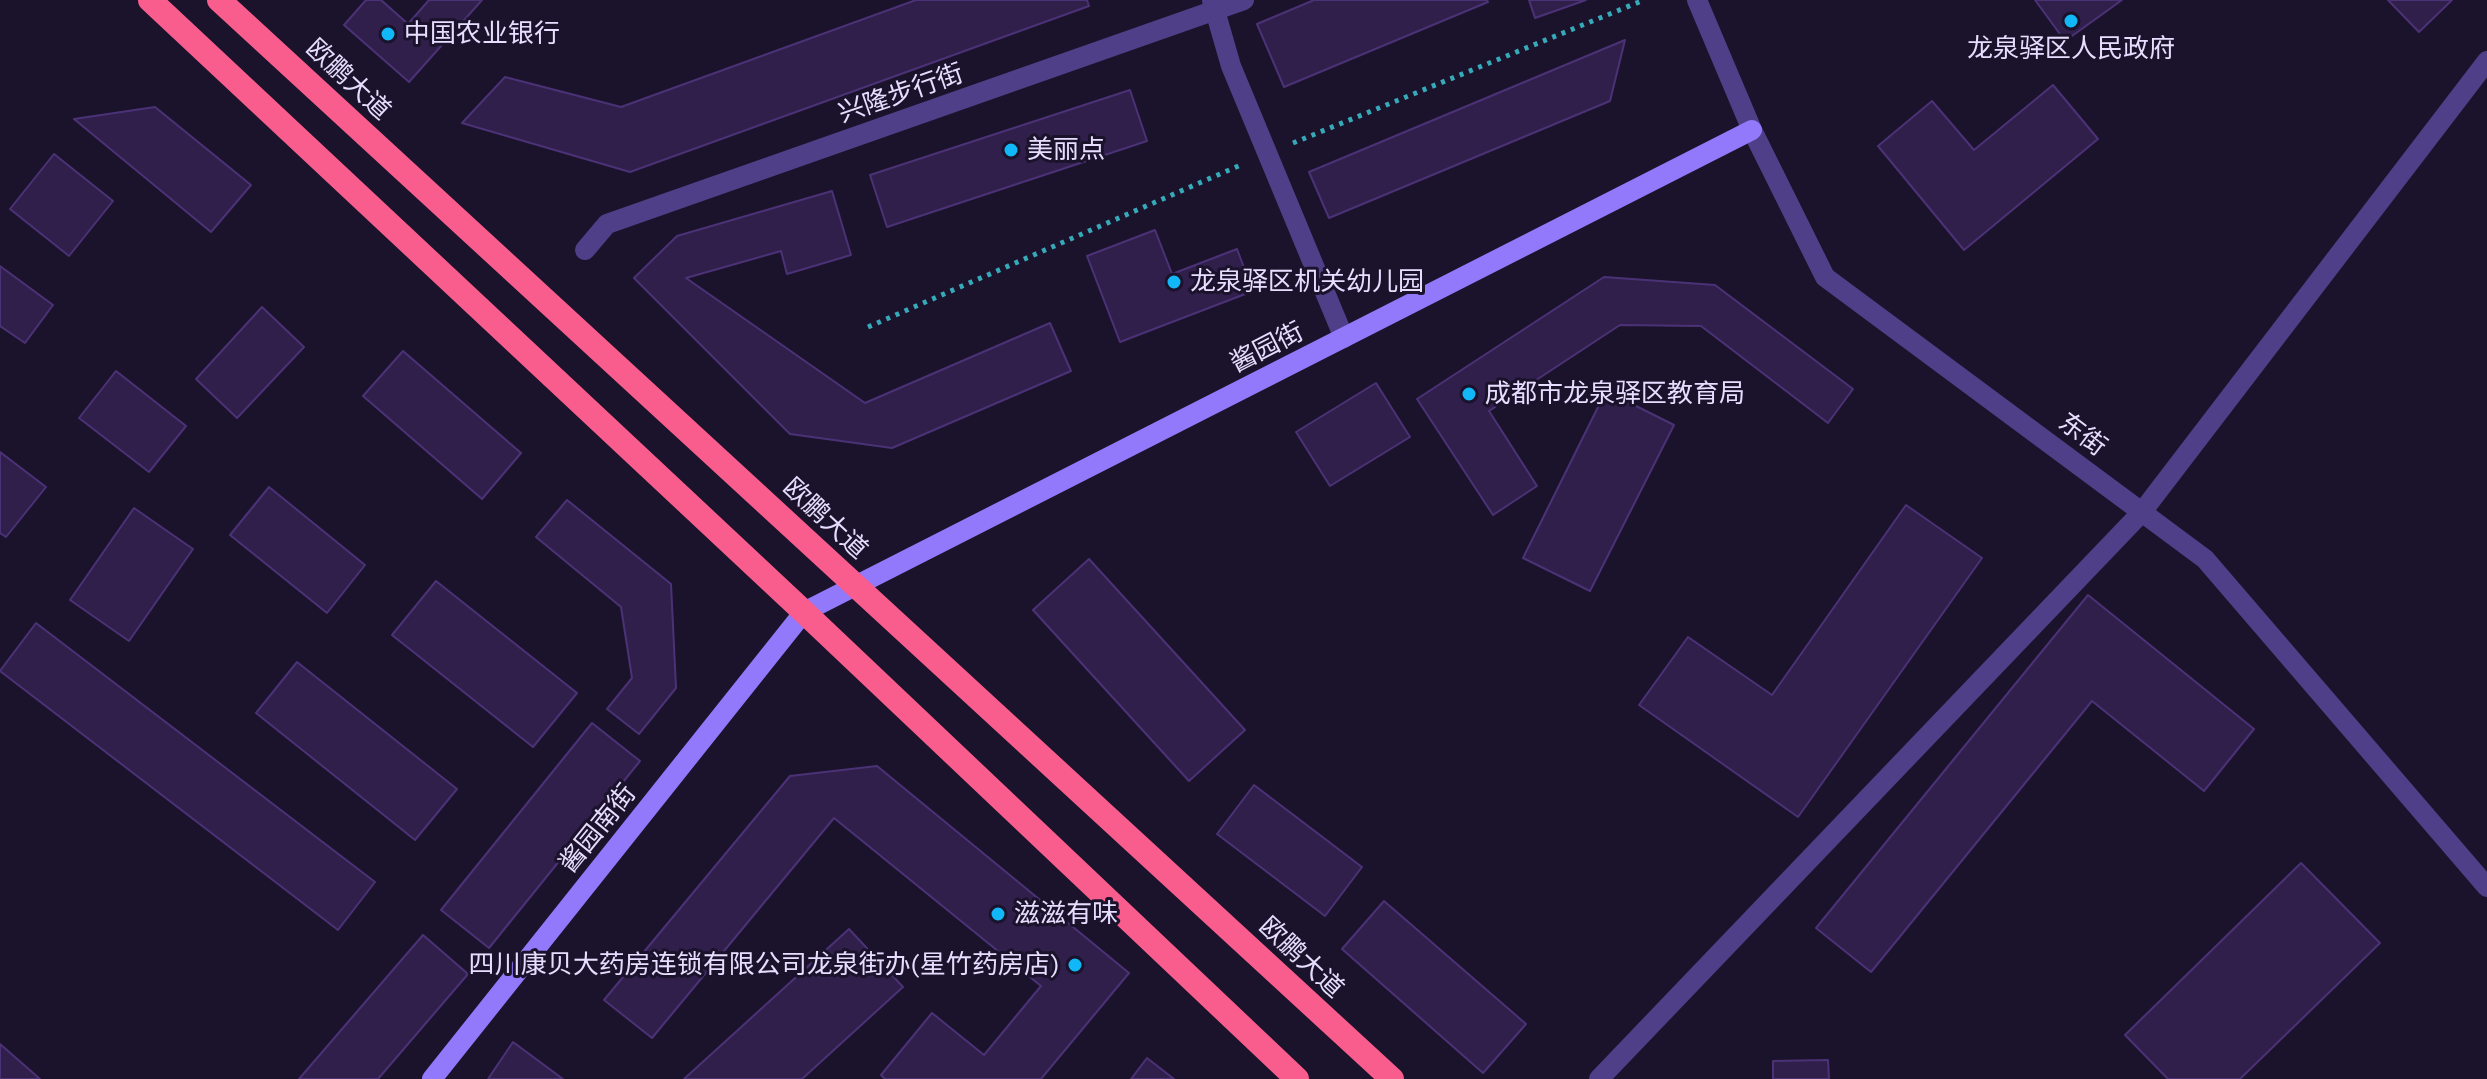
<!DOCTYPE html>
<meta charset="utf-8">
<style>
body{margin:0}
canvas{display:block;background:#1b122b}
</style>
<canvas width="2487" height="1079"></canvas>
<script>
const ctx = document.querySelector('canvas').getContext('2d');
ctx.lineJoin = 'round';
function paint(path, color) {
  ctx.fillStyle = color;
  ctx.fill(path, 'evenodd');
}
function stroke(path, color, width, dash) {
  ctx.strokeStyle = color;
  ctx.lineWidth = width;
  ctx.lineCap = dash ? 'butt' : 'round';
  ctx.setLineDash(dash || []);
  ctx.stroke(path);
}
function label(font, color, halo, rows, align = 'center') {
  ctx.font = font + ' "Work Sans","Noto Sans SC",sans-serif';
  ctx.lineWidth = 6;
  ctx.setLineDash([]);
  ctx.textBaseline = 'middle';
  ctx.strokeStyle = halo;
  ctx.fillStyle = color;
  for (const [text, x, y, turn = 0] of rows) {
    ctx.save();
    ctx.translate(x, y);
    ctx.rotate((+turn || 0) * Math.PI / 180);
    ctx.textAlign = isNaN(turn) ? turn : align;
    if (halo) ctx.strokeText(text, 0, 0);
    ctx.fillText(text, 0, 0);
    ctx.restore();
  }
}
const building = new Path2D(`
 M366 0H381L408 24 429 0H482L409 82 344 25Z
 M916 0H1087L1089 6 630 172 462 123 505 77 621 107Z
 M1314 0H1487L1488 2 1284 87 1257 24Z
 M1529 0H1586L1535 18Z
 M2035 0H2122L2065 41Z
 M2388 0H2452L2419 32Z
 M1625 40 1610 101 1329 218 1309 172Z
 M2053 85 2098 139 1964 250 1878 146 1932 101 1974 150Z
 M1130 90 1147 141 887 227 870 175Z
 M155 107 251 185 211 232 74 119Z
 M54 154 113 201 69 256 10 209Z
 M832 191 851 255 787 274 781 251 686 278 865 403 1050 323 1071 371 892 448 790 434 634 278 677 236Z
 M1155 230 1172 274 1237 249 1253 291 1120 342 1087 256Z
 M0 266 53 305 25 343 0 326Z
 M1604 277 1715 285 1853 389 1828 423 1701 326 1620 325 1489 411 1537 486 1493 515 1417 399Z
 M262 307 304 347 237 418 196 379Z
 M403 351 521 453 482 499 363 396Z
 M116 371 186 426 149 472 79 418Z
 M1376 383 1410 437 1330 486 1296 432Z
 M1606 391 1674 425 1590 591 1523 558Z
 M0 452 46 487 6 537 0 533Z
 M269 487 365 565 327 613 230 535Z
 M567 500 671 584 676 688 639 734 607 709 632 678 621 607 536 537Z
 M1906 505 1982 558 1798 817 1639 705 1688 637 1772 695Z
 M134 508 193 549 129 641 70 600Z
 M1089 559 1245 730 1189 781 1033 610Z
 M436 581 577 693 533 747 392 635Z
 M2088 595 2254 729 2204 791 2092 701 1871 972 1816 928Z
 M36 623 375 882 338 930 0 671Z
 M297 662 457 789 415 840 256 713Z
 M592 723 640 761 489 948 441 910Z
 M877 766 1129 973 1041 1079H885L881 1075 932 1013 984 1055 1041 986 834 818 652 1038 604 1000 790 776Z
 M1254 785 1362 867 1325 916 1217 834Z
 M2301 863 2380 943 2240 1079H2168L2125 1035Z
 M1384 901 1526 1024 1483 1073 1342 949Z
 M849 929 903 987 802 1079H684Z
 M423 935 468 974 378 1079H299Z
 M513 1042 563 1079H488Z
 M0 1044 40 1079H0Z
 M1147 1058 1174 1079H1131Z
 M1828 1060 1829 1079H1773V1061Z`);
paint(building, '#301f4b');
stroke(building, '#4b3276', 2);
stroke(new Path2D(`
 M1293 143 1644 0
 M868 327 1243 164`), '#36aab9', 5, [4, 6]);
stroke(new Path2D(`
 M1212 0 1231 66 1344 338
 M1697 0 1752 130 1825 277 2205 559 2487 887
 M585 250 607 224 1244 0
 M1599 1079 2142 512 2487 61`), '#4f3f88', 20);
stroke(new Path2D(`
 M432 1079 804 612 1752 130`), '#9278fa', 20);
stroke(new Path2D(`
 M150 0 804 612 1297 1079
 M219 0 1392 1079`), '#f95d8d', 24);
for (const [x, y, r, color] of [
 [2071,21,8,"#11b7f6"],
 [388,34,8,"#11b7f6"],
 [1011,150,8,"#11b7f6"],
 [1174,282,8,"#11b7f6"],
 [1469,394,8,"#11b7f6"],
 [998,914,8,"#11b7f6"],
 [1075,965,8,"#11b7f6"]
]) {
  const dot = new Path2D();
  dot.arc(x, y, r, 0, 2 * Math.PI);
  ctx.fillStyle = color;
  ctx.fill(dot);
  stroke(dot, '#1b122b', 3);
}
label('26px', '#e7ddfe', '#1b122b', [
 ["中国农业银行",404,34],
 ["龙泉驿区人民政府",2071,49,"center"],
 ["美丽点",1027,150],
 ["龙泉驿区机关幼儿园",1190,282],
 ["成都市龙泉驿区教育局",1485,394],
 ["滋滋有味",1014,914],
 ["四川康贝大药房连锁有限公司龙泉街办(星竹药房店)",1059,965,"right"]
], 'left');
label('26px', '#e7ddfe', '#1b122b', [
 ["欧鹏大道",348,80,43],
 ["兴隆步行街",901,94,-19],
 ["酱园街",1267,348,-27],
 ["东街",2082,435,37],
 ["欧鹏大道",825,519,43],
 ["酱园南街",598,829,-51],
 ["欧鹏大道",1301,958,43]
]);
</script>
